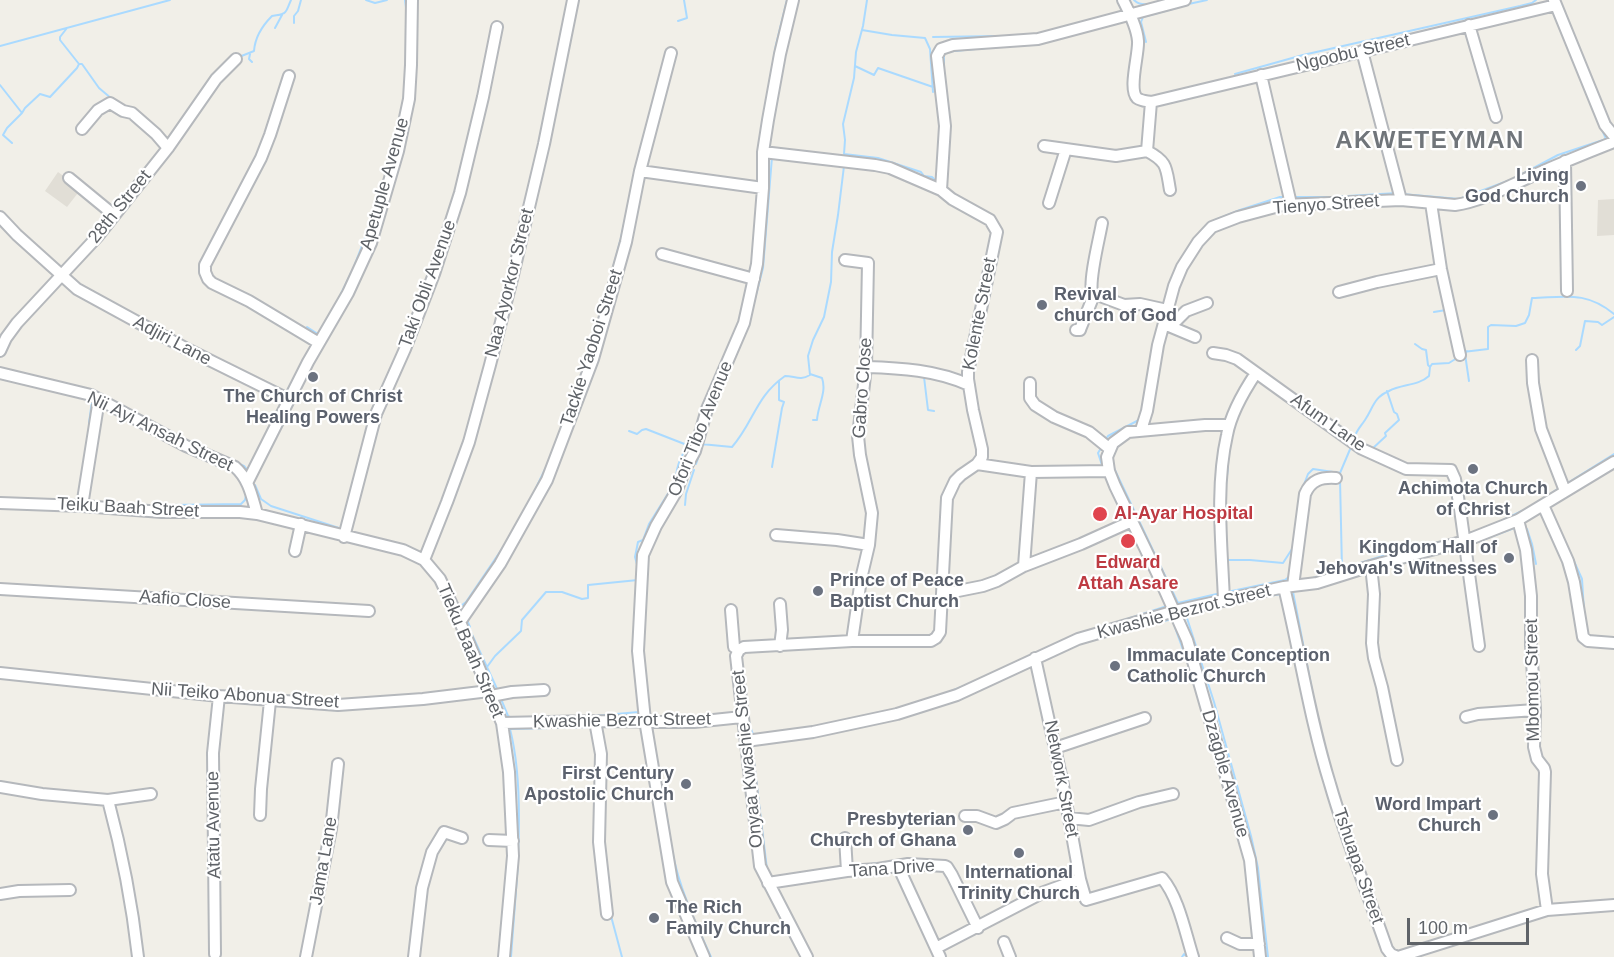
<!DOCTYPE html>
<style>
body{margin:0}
#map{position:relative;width:1614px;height:957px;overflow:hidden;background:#f1efe8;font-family:Helvetica,sans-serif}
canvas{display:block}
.scale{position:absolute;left:1407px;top:918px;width:122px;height:27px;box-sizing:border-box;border:3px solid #5f6368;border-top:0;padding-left:8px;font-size:18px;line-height:21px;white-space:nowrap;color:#5f6368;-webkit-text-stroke:4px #fff;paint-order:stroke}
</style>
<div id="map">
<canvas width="1614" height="957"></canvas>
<div class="scale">100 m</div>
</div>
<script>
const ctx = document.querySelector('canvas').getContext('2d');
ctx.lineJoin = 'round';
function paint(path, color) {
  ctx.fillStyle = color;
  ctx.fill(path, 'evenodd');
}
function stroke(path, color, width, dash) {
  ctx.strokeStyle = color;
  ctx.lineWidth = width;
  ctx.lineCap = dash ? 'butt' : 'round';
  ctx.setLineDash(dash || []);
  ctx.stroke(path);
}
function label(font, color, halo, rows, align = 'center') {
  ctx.font = font + ' Helvetica,sans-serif';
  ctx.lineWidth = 4.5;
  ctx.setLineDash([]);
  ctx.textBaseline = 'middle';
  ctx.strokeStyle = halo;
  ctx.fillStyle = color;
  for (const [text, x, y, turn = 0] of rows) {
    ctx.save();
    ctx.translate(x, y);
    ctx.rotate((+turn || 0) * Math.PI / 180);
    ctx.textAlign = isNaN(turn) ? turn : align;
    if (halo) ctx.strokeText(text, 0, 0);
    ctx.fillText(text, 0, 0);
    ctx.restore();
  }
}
paint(new Path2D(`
 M58 172 81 189 67 207 45 191Z
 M1614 199V235L1597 236 1598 200Z`), '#e1ded6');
stroke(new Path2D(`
 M366 0 375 3 387 0
 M405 0 407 15
 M867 0 863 26 856 52 854 78 843 124 845 140 844 154 878 158 921 172 924 176 932 177 938 183
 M1134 0C1142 8 1153 3 1163 0
 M1184 5 1207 0
 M678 21 687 18 684 0
 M294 23V16L298 11 301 0
 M275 28 282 15
 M862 30 892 35 925 38 930 49 933 92
 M933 37 1000 36
 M1146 42 1141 22 1143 17 1176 8
 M0 46 170 0
 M250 54 249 59 252 62
 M239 57 254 51C255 37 262 26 272 16 288 14 285 13 291 0
 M80 64H82L99 88 112 99
 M855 66 874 75 878 68 933 87
 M944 71V52L1007 46
 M1578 73 1606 139
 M1235 74 1303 55 1520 6 1532 3 1536 0
 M0 85 22 113 7 128 3 135 12 143
 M769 85 776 45 787 0
 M22 113 25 108 40 94 50 97 77 68 79 64 60 40V37L67 28
 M401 113 404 96
 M390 160 394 143
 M755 183 757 180 758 168
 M1402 194 1459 199 1513 179 1558 155 1606 139
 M1294 197H1332L1397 193
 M1215 220 1240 210 1280 197H1286
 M1445 261 1447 273
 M339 298 353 269 373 217
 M1434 312 1446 310
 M751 314 763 268 772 157
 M600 316 621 238 633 182
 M307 327 318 334
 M316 337 332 311
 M742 340 745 334
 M1576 350 1580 346 1585 321 1598 322 1602 325 1614 317
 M1467 351 1465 354 1469 381
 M1463 352 1488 349V327L1491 325 1516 326 1525 323 1529 315 1532 298C1566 297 1586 291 1614 314
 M587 359 595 333
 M1430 367 1432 364 1449 363 1457 358
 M810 374 822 378C827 392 818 405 817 420H813
 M924 377 928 410 934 411
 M93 391 136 413
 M285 395 298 371
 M273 419 283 400
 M89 423 92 401
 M148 431 177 447
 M629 431 637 434 642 430 646 429 687 445
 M1350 434 1367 446
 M1355 436C1357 430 1361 426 1365 420 1373 408 1374 397 1389 391 1402 384 1418 386 1429 376L1430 367 1428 365 1426 350 1422 349 1415 344
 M1105 440 1108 436 1137 421 1140 418
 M701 444 732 447C754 422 755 397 785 376 795 376 800 381 810 375L808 356 813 340 824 317 831 282 832 252 838 215 844 166
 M1101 448 1098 453 1103 468
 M1372 449 1386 436 1385 433 1399 420 1397 414 1394 412 1387 391
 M239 464 244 466 249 472
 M696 464 703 444
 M1113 466 1178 603 1221 593
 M772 467 782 408 784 402 779 400V381
 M1415 474 1427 475
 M676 479C676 467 683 448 693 442
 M1340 479 1342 569
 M1226 484 1228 467
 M1566 484 1614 454
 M255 485 261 499 271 506 342 529
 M1303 487 1308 474 1313 469 1340 473 1351 447
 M535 490 548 463
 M1546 497 1559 488
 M173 505 241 504 245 500 246 495
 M685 505 686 494 694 470
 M1499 522 1526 509
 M1527 529 1532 544 1536 564
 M344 541 377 549
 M518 542 533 516
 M1469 545 1517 527
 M1568 548 1582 579 1584 611
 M1292 555 1297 516
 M1226 560H1250L1283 563 1292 549
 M638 568 635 557 638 542 643 540 649 524 674 484
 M1310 579 1395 552 1454 539
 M1227 592 1285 580 1290 576
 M1289 592 1301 590
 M1293 592 1318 721
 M1269 596 1281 594
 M462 605 466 602 508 540
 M1222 606 1186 615 1214 702 1251 836 1258 868 1268 957
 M467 620 470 627 469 628 498 691
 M1118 622 1167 606
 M1132 629 1172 619 1191 672
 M1010 665 1073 636
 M487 667 495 656 521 631 522 620 546 592H562L582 599 588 598V585L638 580
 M474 669 480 683
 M949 692 969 684
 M501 699 508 716 510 717
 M747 715 752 732 754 735
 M594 716 639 712
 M686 717 719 714
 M495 718 498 730
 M754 745 752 746 767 869
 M666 812 669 830
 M605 822V849
 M672 850C679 888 695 922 711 957
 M518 855C520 814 520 768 510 729L591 727
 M871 864 883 863
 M611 916 622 957
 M511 957 518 863
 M1182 957 1184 954 1189 957`), '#aadaff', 2);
const minor = new Path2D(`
 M1123 0C1129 12 1137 27 1138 41 1139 54 1128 89 1137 98 1141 101 1146 101 1151 102L1556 5
 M1554 0 1605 125 1614 136
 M1469 25 1496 117
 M1362 51 1401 200
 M1261 75 1291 204
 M289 76 270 135 261 158 205 265V272L208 279 212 283 249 301 319 343
 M82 129 98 110 110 103 123 111 132 113 156 134 168 148
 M1044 146 1116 156 1147 151
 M1147 151 1151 102
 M1147 151C1168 162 1166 168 1170 190
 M763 152 875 165 890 168 941 190 952 199 990 220 997 232 968 372V379L973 410 982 449V457L977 464 961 475 955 481 947 498 940 632 936 638 931 641H852L744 647 739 650 736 656 760 866 807 957
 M1565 161 1567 291
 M640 171 763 188
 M69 178 114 215
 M941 190 945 126 937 56 941 49 953 45 1038 39 1185 0
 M1049 203 1066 149
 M1431 203 1441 269 1460 355
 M0 217 17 235 77 289 185 348 288 399
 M1102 223C1099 240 1089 278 1092 293L1124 305 1140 304 1167 310
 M662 254 754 279
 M845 260 868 263 866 367 858 436 860 455 872 513 869 545 861 579 852 641
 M1339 292 1377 282 1441 269
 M1164 324 1176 321 1186 311 1207 303
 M1164 324 1195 337
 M1076 330H1080L1081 327 1094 295
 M0 351 6 338 17 323 98 236 168 148 216 79 236 59
 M1213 353 1226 355 1237 359 1362 449 1406 469 1451 470 1455 479 1460 509 1479 646
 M1532 360 1533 383 1541 429 1565 491
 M866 367C900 368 937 370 969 385
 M0 373 91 395 186 446 235 467C249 479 252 497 257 514
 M1030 383V398L1035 405 1054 417 1089 432 1110 449
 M1229 425H1205L1128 432 1113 443 1107 457 1109 471 1115 486 1157 573 1187 640 1250 860 1260 957
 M1141 430 1147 411 1158 345 1174 286 1182 267 1198 242 1212 227 1238 217 1283 205 1401 200 1455 205C1482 201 1507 187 1532 176 1559 164 1586 153 1614 142
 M977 464 1031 472 1109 471
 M247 483 308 362 348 293 371 243 398 151 409 99 411 65 412 0
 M0 503 82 506 162 512H240L257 514 403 550 424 560 440 579 460 622 502 723 509 772 513 856 504 957
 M1543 505 1568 561 1574 582 1583 637 1588 641 1614 643
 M82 506 99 399
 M1518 520 1526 550 1531 596V645L1535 710 1534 747 1537 759 1544 768 1545 772 1542 874 1547 910
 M776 535 837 540 869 545
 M344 537 376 414 405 349 434 274 460 193 483 97 497 27
 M295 551 301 524
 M424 560 447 502 469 442 490 365 512 279 544 144 573 0
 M1024 566 1031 472
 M1371 566 1374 594 1372 643 1374 658 1382 687 1397 760
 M1293 586 1305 494C1311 480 1321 477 1336 478
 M1284 587C1300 653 1310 720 1330 784 1346 840 1368 894 1387 949L1391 954 1398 957 1547 910 1614 905
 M0 589 369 611
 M943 594 983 586 997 581 1024 566 1081 544 1132 521
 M1224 601C1222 547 1215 488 1227 435 1231 413 1244 391 1256 373
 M780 604 782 630 780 646
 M731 610 734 647 739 650
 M460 622 500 564 547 480 593 359 626 242 640 171 671 53
 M1035 658 1062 780 1080 879 1086 900 1162 878C1179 898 1185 932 1193 957
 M0 673 219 696 338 705 423 699 489 691
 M491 696 512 692 544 690
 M1466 717 1478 714 1535 710
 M595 721 601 754 599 842 607 914
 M502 723 595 721 694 722 742 717
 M746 741 813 732 897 714 957 695 1078 639 1175 611 1284 587 1317 583 1371 566 1465 541 1518 520 1614 462
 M1055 748 1145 718
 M0 787 42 794 108 800 151 794
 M108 800C122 852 132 903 138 957
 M260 815 261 789 270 701
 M965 816H977L996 823 1005 819 1013 813 1066 802
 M1069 818 1089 820 1139 802 1173 794
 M845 838 847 871
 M489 840 513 841
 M898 866 940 957
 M768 883 847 871 878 869 908 864 945 866 947 867 952 875 978 928
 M0 894 19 891 70 890
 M1227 938 1240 944H1259
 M1004 942 1010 957
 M936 948 1044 892 1080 879
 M215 954 213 753 219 696
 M306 957 331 829 338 764
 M414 957 422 888 432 852 444 832 462 838
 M704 957 672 882 645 720 638 651 643 555 656 526 676 492 685 469 695 451 707 409 744 323 757 264 763 188V152L768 120 780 54 793 0`);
stroke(minor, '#b5b8bc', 14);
stroke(minor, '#fff', 10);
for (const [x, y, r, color] of [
 [1581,186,6,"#6b7280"],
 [1042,305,6,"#6b7280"],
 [313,377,6,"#6b7280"],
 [1473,469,6,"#6b7280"],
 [1100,514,8,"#e0444e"],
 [1128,541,8,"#e0444e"],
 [1509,558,6,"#6b7280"],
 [818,591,6,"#6b7280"],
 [1115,666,6,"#6b7280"],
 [686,784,6,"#6b7280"],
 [1493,815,6,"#6b7280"],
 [968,830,6,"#6b7280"],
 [1019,853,6,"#6b7280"],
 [654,918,6,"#6b7280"]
]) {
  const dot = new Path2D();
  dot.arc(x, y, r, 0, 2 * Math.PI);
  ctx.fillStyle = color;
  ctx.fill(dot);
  stroke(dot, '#fff', 2);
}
label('18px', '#5f6368', '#fff', [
 ["Ngoobu Street",1353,53,-13],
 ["Apetuple Avenue",385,184,-74],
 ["Tienyo Street",1326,205,-4],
 ["28th Street",120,207,-51],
 ["Naa Ayorkor Street",510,283,-76],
 ["Taki Obli Avenue",428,284,-70],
 ["Kolente Street",980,314,-79],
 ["Adjiri Lane",172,341,28],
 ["Tackie Yaoboi Street",592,348,-72],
 ["Gabro Close",863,388,-86],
 ["Afum Lane",1328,423,35],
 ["Ofori Tibo Avenue",701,429,-68],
 ["Nii Ayi Ansah Street",160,432,26],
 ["Teiku Baah Street",128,508,3],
 ["Aafio Close",185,600,4],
 ["Kwashie Bezrot Street",1184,612,-14],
 ["Tieku Baah Street",470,651,67],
 ["Mbomou Street",1533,680,-91],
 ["Nii Teiko Abonua Street",245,696,4],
 ["Kwashie Bezrot Street",622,721,-1],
 ["Onyaa Kwashie Street",748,759,-96],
 ["Dzagble Avenue",1225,774,74],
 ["Network Street",1061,779,79],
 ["Atatu Avenue",214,825,-91],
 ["Jama Lane",324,861,-80],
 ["Tshuapa Street",1358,866,71],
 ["Tana Drive",892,869,-4]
]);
label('bold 18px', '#5b616d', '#fff', [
 ["Living",1569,176],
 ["God Church",1569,197],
 ["Revival",1054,295,"left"],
 ["church of God",1054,316,"left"],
 ["The Church of Christ",313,397,"center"],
 ["Healing Powers",313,418,"center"],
 ["Achimota Church",1473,489,"center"],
 ["of Christ",1473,510,"center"],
 ["Kingdom Hall of",1497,548],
 ["Jehovah's Witnesses",1497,569],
 ["Prince of Peace",830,581,"left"],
 ["Baptist Church",830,602,"left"],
 ["Immaculate Conception",1127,656,"left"],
 ["Catholic Church",1127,677,"left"],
 ["First Century",674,774],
 ["Apostolic Church",674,795],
 ["Word Impart",1481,805],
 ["Church",1481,826],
 ["Presbyterian",956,820],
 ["Church of Ghana",956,841],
 ["International",1019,873,"center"],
 ["Trinity Church",1019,894,"center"],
 ["The Rich",666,908,"left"],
 ["Family Church",666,929,"left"]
], 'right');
label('bold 18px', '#be3a42', '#fff', [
 ["Al-Ayar Hospital",1114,514],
 ["Edward",1128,563,"center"],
 ["Attah Asare",1128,584,"center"]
], 'left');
ctx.letterSpacing = '1.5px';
label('bold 24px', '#70757a', '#fff', [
 ["AKWETEYMAN",1430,141]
]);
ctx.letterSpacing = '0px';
</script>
